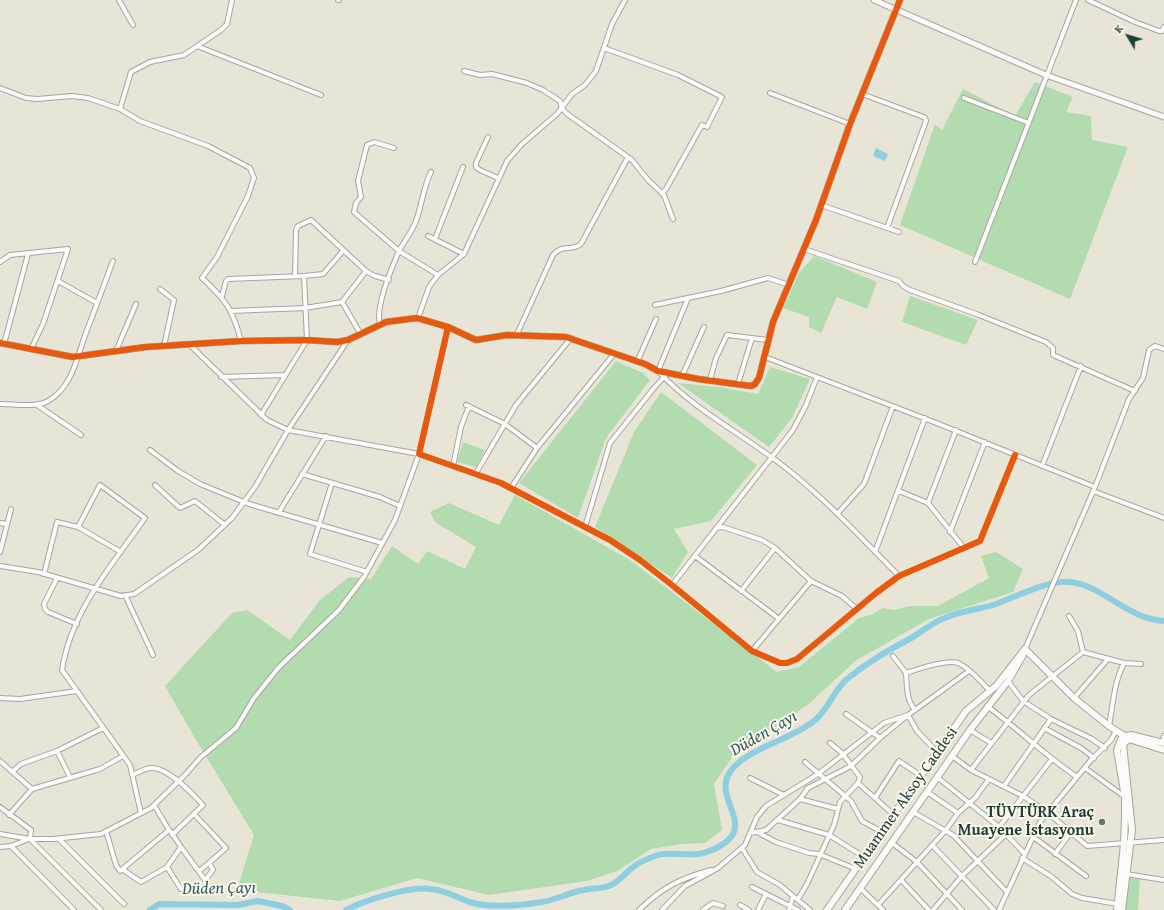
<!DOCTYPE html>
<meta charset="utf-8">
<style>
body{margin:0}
#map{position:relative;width:1164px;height:910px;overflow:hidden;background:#e8e5d7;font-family:"Gentium Book Plus",serif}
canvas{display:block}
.north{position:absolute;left:1108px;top:16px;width:40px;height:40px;-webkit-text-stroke:3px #fbf7ec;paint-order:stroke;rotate:308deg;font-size:11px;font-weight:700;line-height:16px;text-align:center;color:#1f3d34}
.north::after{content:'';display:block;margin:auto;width:14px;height:18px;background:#1f3d34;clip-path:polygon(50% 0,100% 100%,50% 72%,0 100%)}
</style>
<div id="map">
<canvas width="1164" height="910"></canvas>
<div class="north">K</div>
</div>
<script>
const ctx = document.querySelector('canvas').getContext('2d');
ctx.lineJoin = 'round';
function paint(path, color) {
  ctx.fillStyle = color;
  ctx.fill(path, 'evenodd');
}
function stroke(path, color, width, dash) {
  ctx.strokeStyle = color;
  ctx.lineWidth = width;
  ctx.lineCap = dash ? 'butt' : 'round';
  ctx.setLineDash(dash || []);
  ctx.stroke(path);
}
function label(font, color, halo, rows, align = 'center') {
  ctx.font = font + ' "Gentium Book Plus",serif';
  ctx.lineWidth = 4;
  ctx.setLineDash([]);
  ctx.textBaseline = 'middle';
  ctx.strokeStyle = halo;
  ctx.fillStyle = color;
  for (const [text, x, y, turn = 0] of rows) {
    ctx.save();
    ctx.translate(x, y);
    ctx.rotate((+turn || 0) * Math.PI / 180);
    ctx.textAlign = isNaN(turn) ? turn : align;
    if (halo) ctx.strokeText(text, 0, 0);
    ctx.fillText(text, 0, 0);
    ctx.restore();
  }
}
paint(new Path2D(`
 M1035 82 1073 97 1066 112 1091 116 1092 140 1128 147 1070 299 900 225 935 124 942 130 963 89 1015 116Z
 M814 256 877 282 867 309 837 297 821 333 809 327V317L783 308 799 273Z
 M910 296 978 320 966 345 902 322Z
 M616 361 643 373 650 380 606 438 578 518 519 483Z
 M770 367 810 379 792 418 769 447 678 383 718 387 758 394Z
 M661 392 757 465 711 521 674 529 688 552 672 578 595 527 634 432Z
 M463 442 485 450 476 467 457 462Z
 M515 495 630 560 777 672 799 667 859 618 873 614 883 608 894 610 910 606H938L989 578 981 556 996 552 1023 569 1013 592 929 619 855 661 810 703 732 757 714 784 722 830 705 843 682 844 651 849 617 871 587 881 489 895 417 878 340 901 237 890 254 835 196 740 165 686 232 613 247 610 290 640 320 600 349 577 371 579 392 546 418 564 427 551 465 569 476 547 435 522 430 512 449 503 499 525Z
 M1128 878 1140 879 1138 910H1125Z`), '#b2dbb0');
paint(new Path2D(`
 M876 148 888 154 885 161 873 156Z`), '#8dcee0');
stroke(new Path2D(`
 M150 910 159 904 238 905 258 901 282 906 290 910
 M346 910C365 900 410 886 431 889 446 890 459 899 473 903 492 908 523 905 542 902 556 900 570 892 584 890 592 888 601 889 609 886 618 883 624 874 632 868 639 862 649 858 658 855 673 851 691 858 707 852 769 829 705 799 733 768 752 748 787 740 810 724 828 712 832 692 847 679 869 661 889 650 913 637 924 630 935 621 947 617 964 610 983 609 999 603 1019 595 1049 580 1070 582 1102 585 1129 620 1164 621`), '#8dcee0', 6);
const minor = new Path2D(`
 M119 0 133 25
 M338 0H339
 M1088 0 1135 22 1159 31H1162L1164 27
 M197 46 321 95
 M604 48 678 75 722 97 707 127 702 125 666 189 662 193
 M464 71 480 75 492 74 527 83 543 90 560 101 562 108 566 113 632 160 648 180 664 195 673 219
 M0 88 26 98 37 99 72 96 88 98 120 109 131 72 150 62 184 55 221 30 227 24 232 0
 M770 93 850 124
 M862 94 921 116 925 118 926 121 887 228
 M964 98 1029 123
 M120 109 140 121 208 146 250 168 254 178 248 196 217 257 202 278C226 300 233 310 241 341
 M488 137 476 163V167L480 170 498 178
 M394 148 374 142 367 145 358 181 361 197 356 203 354 212 399 251 438 275
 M821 205 899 232
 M428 236 464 254
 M435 239 463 167
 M804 249 899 281 903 286 910 290 979 315 1046 342 1053 348V355L1135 391
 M0 262 10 255 68 249 43 324 31 349
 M975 262 1076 0
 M295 276 296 230 298 226 311 220 366 271 375 276 389 280
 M304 276 323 274 343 251
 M58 281 97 303
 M160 289 174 300 164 346
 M222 296 226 281 228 279 304 276 307 340 261 415
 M688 298 658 371C693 409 742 434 782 465 825 498 861 538 899 576
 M342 302 366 271
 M655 305 721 291 768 278 789 285
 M230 311 305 308 342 302 360 333
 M418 318 429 287 438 275 464 254 507 161 522 144 557 114 572 94 585 85 596 71 612 24 625 0
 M380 324C375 308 392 267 399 251 404 241 412 232 416 221 422 205 423 188 431 172
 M448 327 419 454 501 483 610 540 640 560 672 585 752 651 780 663H787L797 659 876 593 899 576 980 541 1015 455
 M517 334 553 255C563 243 571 252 581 244L628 157
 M4 344 28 254
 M116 351 136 304
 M765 357 939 424 1095 487 1129 399 1143 378 1149 350 1155 346 1164 349
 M637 362 656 319
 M682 376 704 327
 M221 377 285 375
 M710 380 716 358 727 335 768 340
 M738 384 752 338
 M0 404C15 404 35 408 48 401 73 387 77 356 86 333 95 309 104 285 113 261
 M37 405 81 435
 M466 405 505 424 537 448
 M956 430 928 503 964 548
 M150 450 178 471 200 484 249 504 382 543
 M453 466 461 427 469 406
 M1042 466 1081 366
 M476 473 516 405 571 338
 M302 474 380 497 400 506
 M332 483 310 554 367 572
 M155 485 180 508 195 501 225 525
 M511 488 537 448 614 354
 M899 491 928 503
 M1093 491 1164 518
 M279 512 326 436
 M838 513 864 484 893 406
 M0 523 7 524
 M78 527 100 485 145 518C112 565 71 611 62 670L130 765 141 813
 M585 527 610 443 654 388 665 376
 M716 528 723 527 762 540 775 548 811 581 842 596 857 609
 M950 532 985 442
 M0 552 11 509
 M875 552 925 418
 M695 556 778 618
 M0 566 38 572 121 596 134 594 198 550 232 518 255 487 288 430 348 340
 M44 574 57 522 78 527 121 552
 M57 578 44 604 45 609 48 612 77 624
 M672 585 793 430 806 405 817 377
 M741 591 775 548
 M125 595 153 655
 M1025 649 1095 487
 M752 651 811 581
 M1083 652 1124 663 1141 664
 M893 656 906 673
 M1008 681 1023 701 1051 719 1092 739 1105 748
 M0 698 20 699 77 691
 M1074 698 1108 659
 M987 706C1018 729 1046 756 1077 777
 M915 710C906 700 907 685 906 673 918 669 947 659 958 663 970 668 981 682 990 691
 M846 714 880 738
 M1109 726C1113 705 1114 682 1124 663
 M1044 728 1081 748 1094 758
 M970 730 991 743
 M1163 743 1164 736
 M57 751 70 777
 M952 756 971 770 1023 796 1047 812 1087 846 1164 840
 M0 761 32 789
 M805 762 851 801 862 821 882 832
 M1085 768 1125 797
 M971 770 1029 695 1083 652 1078 631 1069 616
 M12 772 21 764 57 751 103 728
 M132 775C137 773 144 769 150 768 167 766 192 793 203 805L172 835
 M937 777 999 827 1024 853
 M750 778 784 795
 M858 783 894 815
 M1004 786 1051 719
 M927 792 958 813
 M875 798 899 761 921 776
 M800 799 838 809
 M0 807 31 830 30 839
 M913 812 953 835 1006 891
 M9 815 32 789 100 769 123 756
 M778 820 829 835 864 857
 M999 827 1052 759
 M106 831 116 865 120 871 169 830 154 805
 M757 832 776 842 809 853 819 854 856 869
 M750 833 766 830 800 799 808 788 851 766 880 738 908 715 969 671
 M0 834 30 839H53L101 834 151 808 184 776 201 757 236 728 254 698 279 667 339 610 364 577 395 520 419 454 288 430 267 420 190 345
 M1032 836 1086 876
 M30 839 101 910
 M59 839 124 904
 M892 843 917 862 962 910
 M932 845 994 910
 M11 846 74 910
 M0 847 11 846 29 839
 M181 847 205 880 213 870 209 863 226 848 194 814
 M742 848 757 872 780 885 793 896
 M1055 854 1071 832
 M1022 858 1052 877 1072 894 1082 898 1118 904
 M167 867 181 889
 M122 869 141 882 167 867 181 847 171 832
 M199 871 209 863
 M1126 874 1164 880
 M901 880 929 910
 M752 887 798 910
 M860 888 883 910
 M798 899 807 884 834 825 840 802 858 783 860 777 842 753 830 743
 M740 905 749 910
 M878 905 946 830 958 813 975 798 989 779
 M639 910C663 887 679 879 711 870
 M662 910 685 886 718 868 745 845 757 817 766 806 818 774 884 723 908 715 917 731 937 752
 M703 910 713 903 723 906
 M758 910 766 894
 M789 910 793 896 810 910
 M933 910 962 876 1006 834
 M999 910 1040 822 1091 760 1111 740 1116 731`);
const tertiary = new Path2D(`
 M874 0 1046 75 1164 117
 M0 343 73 357 146 347 241 341 307 340 337 342 348 340 386 322 417 318 448 327 476 340 507 335 566 337 645 364 658 371 698 379 751 386 755 384 759 378 773 322 816 220 850 124 900 0`);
const secondary = new Path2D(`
 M1025 649 1074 698 1109 726 1129 739 1164 750
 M1125 736 1131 735 1164 743
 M827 910 966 711 996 686 1025 649
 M845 910 970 730 1008 681 1023 655
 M1117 910 1124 844 1125 817V797L1117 750 1123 735
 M1122 910 1132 830 1123 744 1129 739`);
stroke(minor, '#a5a69d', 6);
stroke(tertiary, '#a5a69d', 7);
stroke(secondary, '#a5a69d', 8);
stroke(minor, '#fcfbf9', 4);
stroke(tertiary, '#fcfbf9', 5);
stroke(secondary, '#fcfbf9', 6);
stroke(new Path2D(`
 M448 327 419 454 501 483 610 540 640 560 672 585 752 651 780 663H787L797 659 876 593 899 576 980 541 1015 455
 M0 343 73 357 146 347 241 341 307 340 337 342 348 340 386 322 417 318 448 327 476 340 507 335 566 337 645 364 658 371 698 379 751 386 755 384 759 378 773 322 816 220 850 124 900 0`), '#e8590c', 6);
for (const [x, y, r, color] of [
 [1102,822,4,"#65786d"]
]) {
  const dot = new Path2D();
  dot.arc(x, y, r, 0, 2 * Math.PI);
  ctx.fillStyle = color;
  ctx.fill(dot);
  stroke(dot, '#fbf7ec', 1.5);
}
label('16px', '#1f3d34', '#fbf7ec', [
 ["Muammer Aksoy Caddesi",906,798,-55]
]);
label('bold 16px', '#1f3d34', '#fbf7ec', [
 ["TÜVTÜRK Araç",1094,813],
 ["Muayene İstasyonu",1094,831]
], 'right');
label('italic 17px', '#315f60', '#fbf7ec', [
 ["Düden Çayı",764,734,-30],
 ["Düden Çayı",219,889,-1]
]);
</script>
